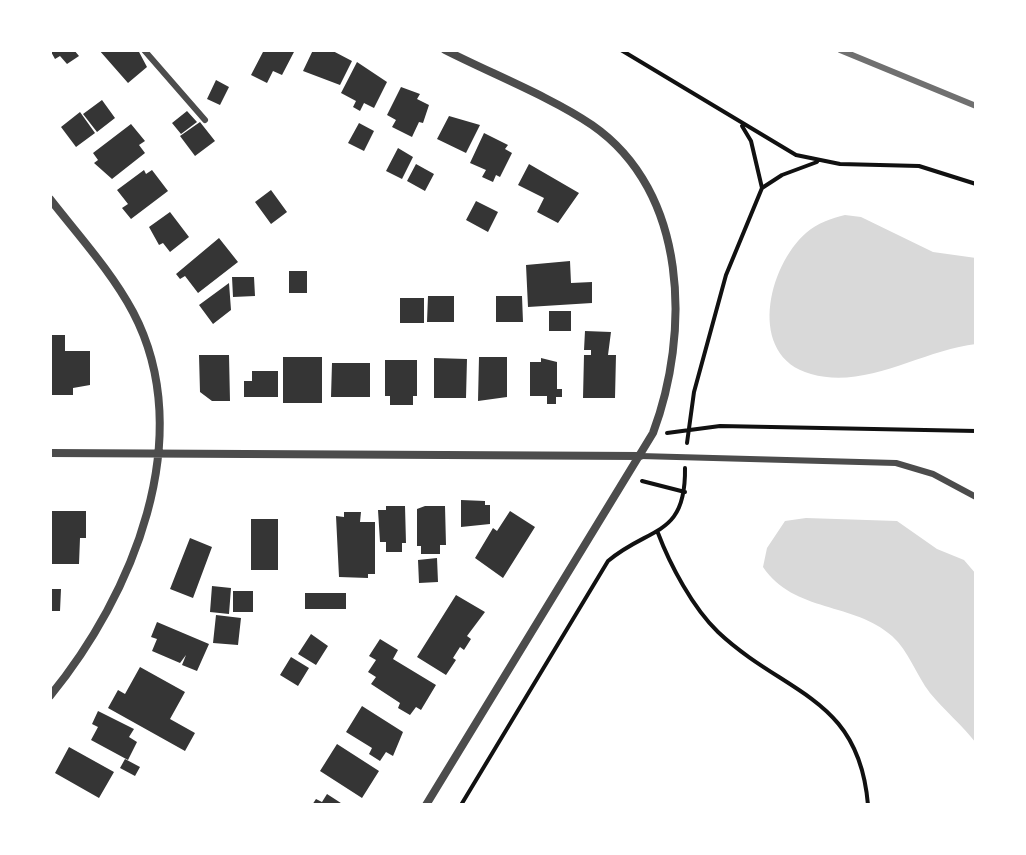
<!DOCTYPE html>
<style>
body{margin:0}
#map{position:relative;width:1026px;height:855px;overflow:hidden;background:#fff;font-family:Cabin,sans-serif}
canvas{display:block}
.frame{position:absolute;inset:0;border:52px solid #fff;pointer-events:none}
</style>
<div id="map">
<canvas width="1026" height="855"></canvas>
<div class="frame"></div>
</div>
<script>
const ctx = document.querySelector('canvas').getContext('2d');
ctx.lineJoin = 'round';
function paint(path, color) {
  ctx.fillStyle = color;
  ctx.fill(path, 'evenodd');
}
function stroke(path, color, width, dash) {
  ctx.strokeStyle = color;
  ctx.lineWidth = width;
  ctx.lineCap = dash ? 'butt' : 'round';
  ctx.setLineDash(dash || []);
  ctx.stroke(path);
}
paint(new Path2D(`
 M845 215 861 217 933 252 976 258V344C922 350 866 390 811 374 746 356 768 266 806 233 817 223 832 218 845 215Z
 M806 518 897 521 937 549 964 560 976 574V743C962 725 944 710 930 693 916 675 909 651 892 636 854 602 794 613 763 567L767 548 785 521Z`), '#d9d9d9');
paint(new Path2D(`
 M50 50H74L79 56 67 64 60 56 55 59Z
 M99 50H138L147 67 128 83Z
 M264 50H295L282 75 273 71 267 83 251 75Z
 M313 50H331L352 61 340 85 303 71Z
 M357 62 387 82 374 108 364 103 360 111 353 107 356 101 341 93Z
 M216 80 229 87 220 105 207 99Z
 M401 87 420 94 417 99 429 105 423 123 419 122 412 137 392 127 396 120 387 115Z
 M102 100 115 118 97 132 83 114Z
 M187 111 197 122 181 134 172 123Z
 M80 112 95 133 76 147 61 127Z
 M449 116 480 125 466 153 437 139Z
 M200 122 215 141 195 156 180 136Z
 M359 123 374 131 364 151 348 143Z
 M131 124 145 141 139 145 145 153 112 179 94 163 98 160 93 153Z
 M484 133 508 145 505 149 512 153 500 177 496 175 493 182 482 177 486 170 470 163Z
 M398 148 413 157 402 179 386 171Z
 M416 164 434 174 425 191 407 181Z
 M529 164 579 193 558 223 537 212 544 198 518 185Z
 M144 170 146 174 152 170 168 191 131 219 122 208 128 204 117 190Z
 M271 190 287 212 271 224 255 202Z
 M476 201 498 212 488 232 466 220Z
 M170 212 189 237 170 252 163 243 159 245 149 227Z
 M219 238 238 262 198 293 185 276 180 279 176 274Z
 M570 261 571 283 592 282V303L528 307 526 265Z
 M289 271H307V293H289Z
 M232 277H254L255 296 233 297Z
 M229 283 231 310 213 324 199 305Z
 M428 296H454V322H427Z
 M496 296H522L523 322H496Z
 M400 298H424V323H400Z
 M549 311H571V331H549Z
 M585 331 611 332 608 355H616L615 398H583L584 355H591V350H584Z
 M50 335H65V351H90V385L73 388V395H50Z
 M199 355H229L230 401H212L200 392Z
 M283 357H322V403H283Z
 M479 357H507V397L478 401Z
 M434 358 467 359 466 398H434Z
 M541 358 557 362V389H562V397H556V404H547V396H530V362H541Z
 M385 360H417V396H413V405H390V396H385Z
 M332 363H370V397H331Z
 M252 371H278V397H244V381H252Z
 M461 500 485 501V505H490V524L461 527Z
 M386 506H405L406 543H402V552H386V542H380L378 510H386Z
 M425 506H445L446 545H440V554H421V546H417V509Z
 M50 511H86V538H80L79 564H50Z
 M510 511 535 527 503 578 475 558 493 528 497 531Z
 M344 512H361L360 522H375V574H368V578L339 577 336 516 344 517Z
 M251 519H278V570H251Z
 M190 538 212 547 193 598 170 589Z
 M437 558 438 582 419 583 418 560Z
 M212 586 231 588 229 614 210 612Z
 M50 589H61L60 611H50Z
 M233 591H253V612H233Z
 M305 593H346V609H305Z
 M456 595 485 612 467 636 471 639 464 650 460 647 453 658 456 660 446 675 417 657Z
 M216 615 241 618 238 645 213 643Z
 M157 622 209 644 197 671 182 665 186 655 180 663 152 651 157 639 151 637Z
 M311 634 328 646 316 665 298 654Z
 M380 639 398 650 393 659 436 685 421 710 416 707 410 715 398 708 400 703 371 684 376 677 368 672 376 660 369 656Z
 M291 657 309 668 298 686 280 675Z
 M140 667 185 692 170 719 195 733 185 751 108 708 118 690 125 694Z
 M362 706 403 732 393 756 386 752 380 761 369 754 372 748 346 732Z
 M98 711 134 729 129 737 137 742 128 760 91 740 98 727 92 724Z
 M337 744 379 771 362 798 320 771Z
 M69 747 114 772 99 798 55 773Z
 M125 759 140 767 135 776 120 768Z
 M327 794 344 805H312L316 799 322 802Z`), '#353535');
stroke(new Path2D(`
 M621 50 796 155 840 164 919 166 976 184
 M762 188 782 175 817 162
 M667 433 720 426 976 431
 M687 443 694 392 726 275 762 188 751 141 742 126
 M642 481 685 492
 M658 533C670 565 693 608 718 632 785 695 859 696 868 805
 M461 805 608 561C649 526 686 538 685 468`), '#111', 4);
stroke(new Path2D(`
 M144 50 205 120
 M640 456 896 463 933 474 976 497`), '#4c4c4c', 6);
stroke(new Path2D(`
 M50 199C78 235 111 271 133 312 199 437 132 596 50 696
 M50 453 640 456
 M426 805 653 433C690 334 689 192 592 125 551 97 490 73 445 50`), '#4c4c4c', 8);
stroke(new Path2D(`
 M840 50 976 106`), '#707070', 6);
</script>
